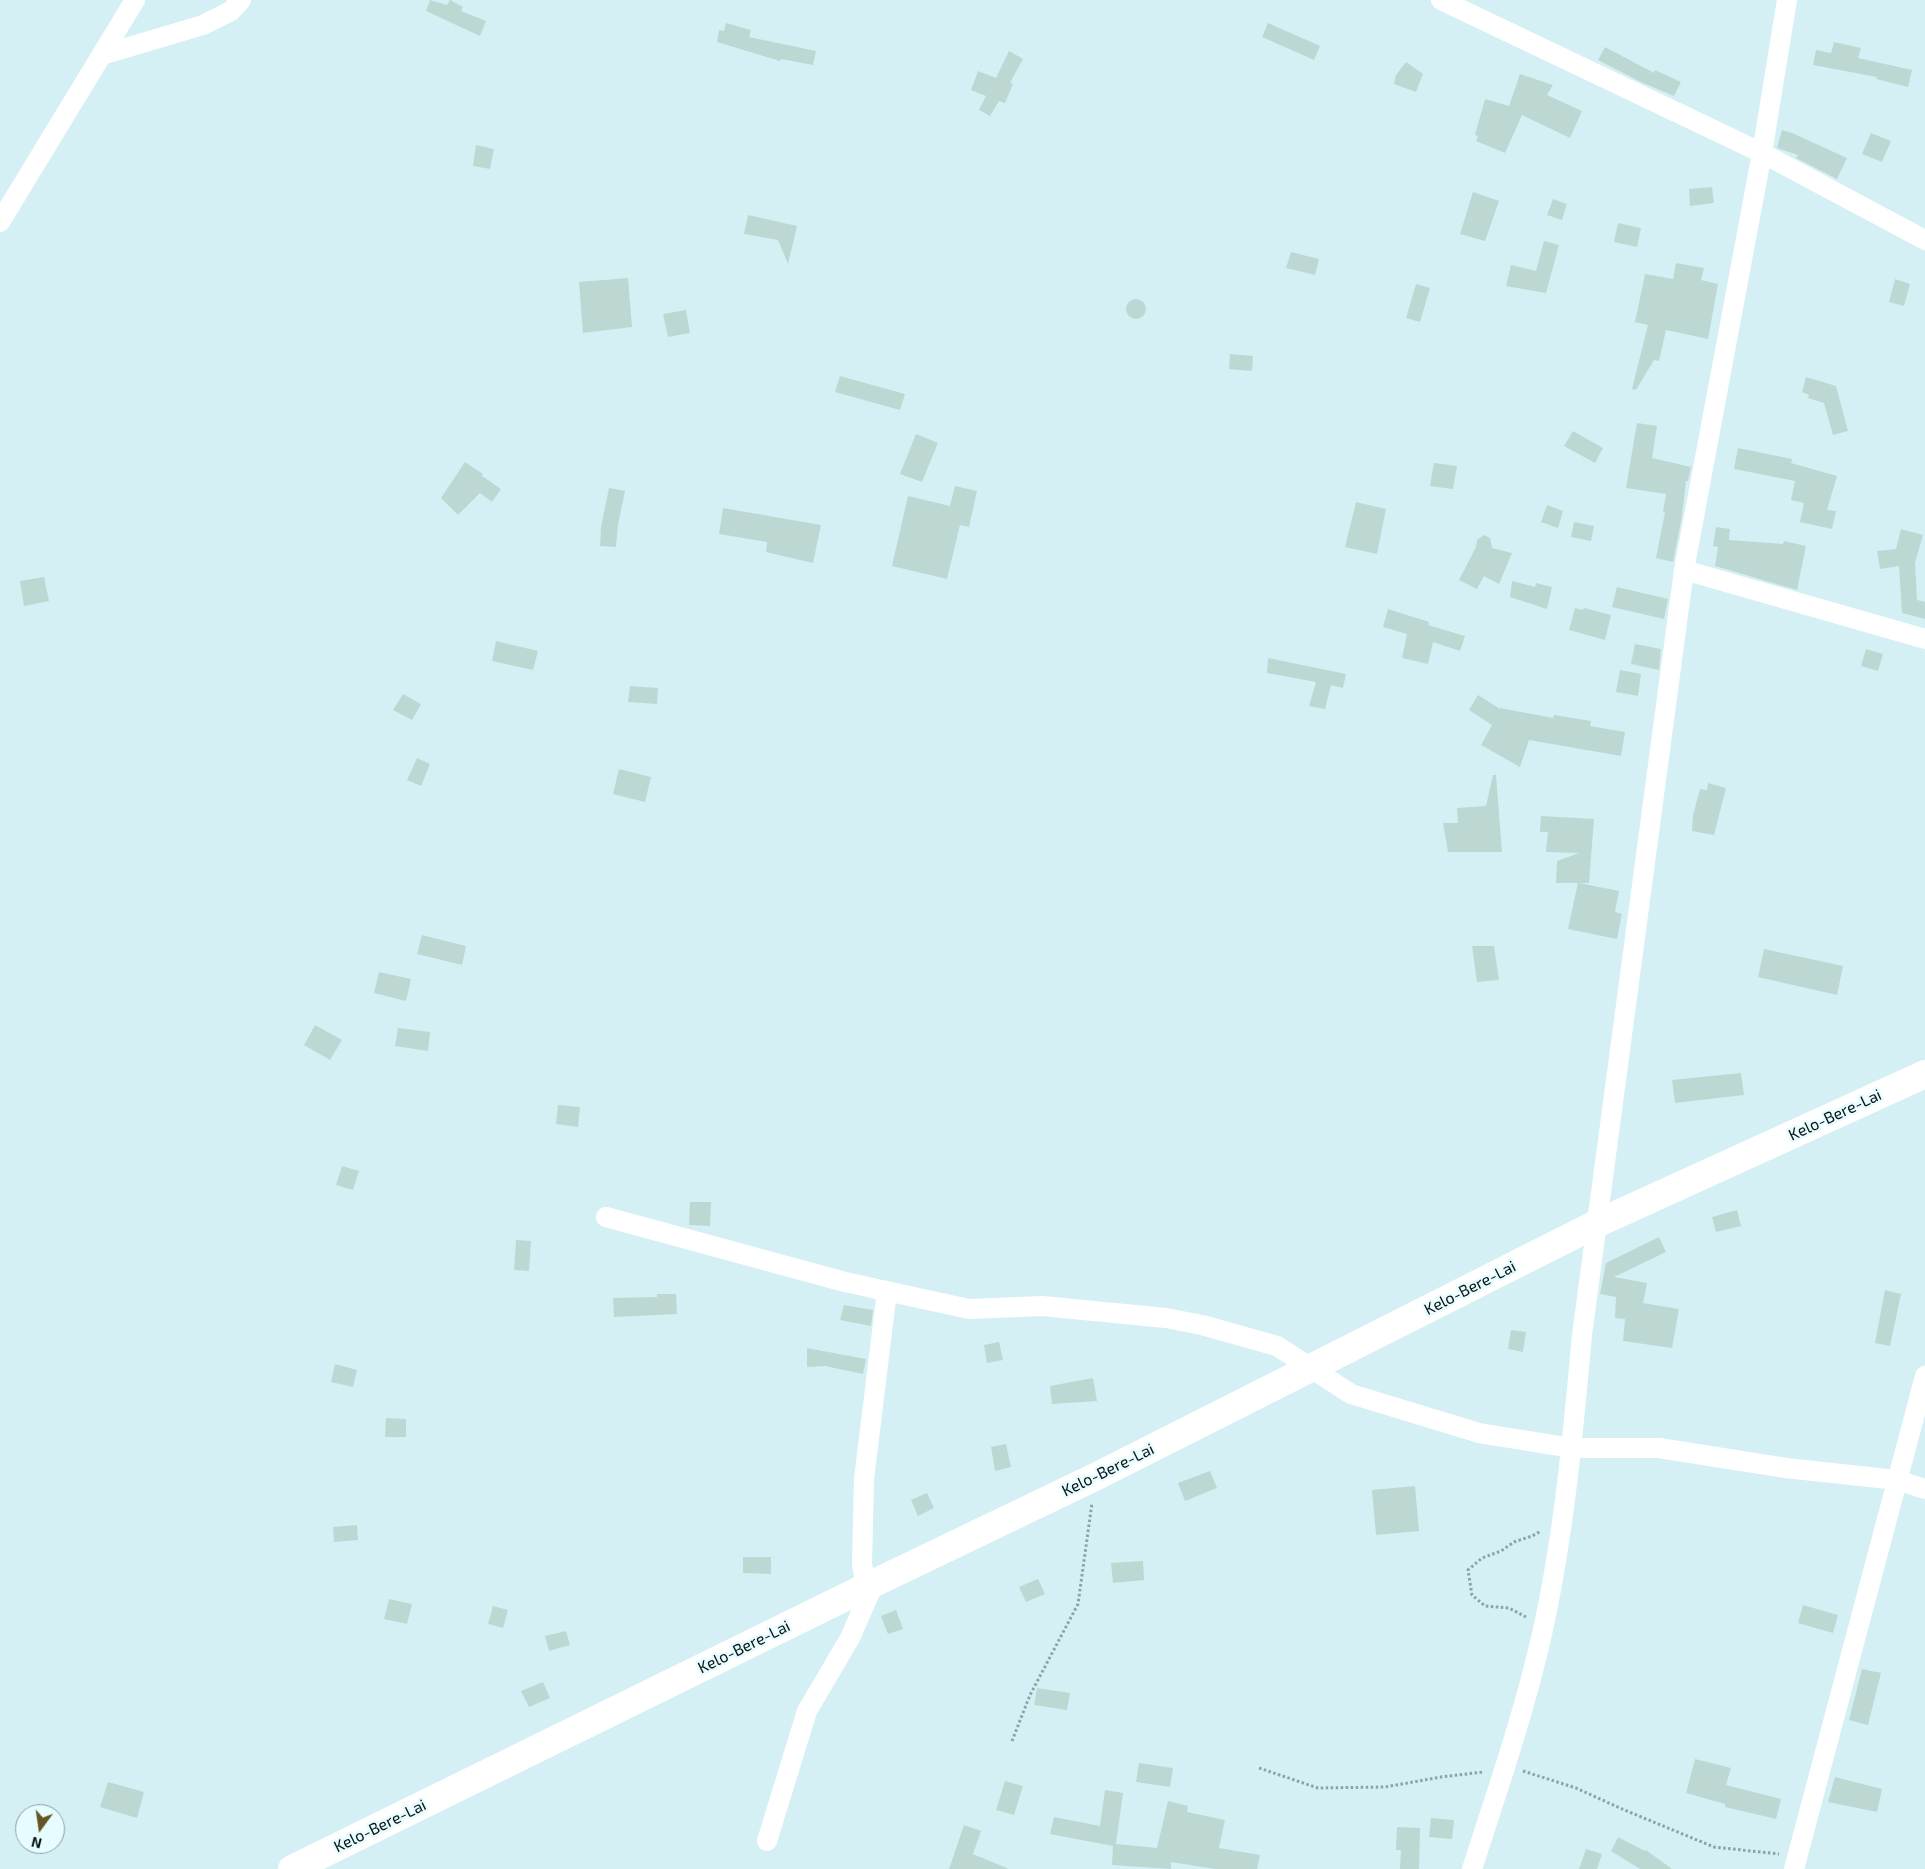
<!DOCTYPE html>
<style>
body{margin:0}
#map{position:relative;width:1925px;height:1869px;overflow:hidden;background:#d4f0f4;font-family:"Exo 2",sans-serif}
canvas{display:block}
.north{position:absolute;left:15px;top:1804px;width:50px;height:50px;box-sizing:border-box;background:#e6fcff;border:1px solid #8e9fa1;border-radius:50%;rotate:194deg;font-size:14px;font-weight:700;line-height:20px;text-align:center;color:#091314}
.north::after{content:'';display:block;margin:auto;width:18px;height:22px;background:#645522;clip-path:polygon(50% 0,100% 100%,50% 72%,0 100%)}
</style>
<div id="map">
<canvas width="1925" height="1869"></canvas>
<div class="north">N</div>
</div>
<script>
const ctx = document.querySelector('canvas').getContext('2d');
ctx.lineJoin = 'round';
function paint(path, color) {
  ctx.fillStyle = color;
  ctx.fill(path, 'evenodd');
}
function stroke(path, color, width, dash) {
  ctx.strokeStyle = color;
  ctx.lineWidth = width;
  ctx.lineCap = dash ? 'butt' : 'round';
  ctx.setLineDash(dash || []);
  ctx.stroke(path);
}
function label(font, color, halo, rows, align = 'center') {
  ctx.font = font + ' "Exo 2",sans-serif';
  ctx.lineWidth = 5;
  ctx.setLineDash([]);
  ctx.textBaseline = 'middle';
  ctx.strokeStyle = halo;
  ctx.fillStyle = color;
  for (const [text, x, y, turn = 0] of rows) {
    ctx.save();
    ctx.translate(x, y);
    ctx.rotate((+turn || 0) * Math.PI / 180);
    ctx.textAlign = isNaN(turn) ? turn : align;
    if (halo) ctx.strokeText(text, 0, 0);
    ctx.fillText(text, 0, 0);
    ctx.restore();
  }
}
paint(new Path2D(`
 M430 0 447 5 450 0 463 7 461 11 486 21 480 36 426 11Z
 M726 23 751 30 749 37 816 51 813 65 781 59 780 61 717 42 719 30 724 31Z
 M1268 23 1320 46 1314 60 1262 37Z
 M1834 42 1861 48 1858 58 1912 70 1908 87 1876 79 1877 77 1813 65 1816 50 1831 53Z
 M1605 47 1654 73 1655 70 1681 82 1674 96 1641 82 1598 60Z
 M1009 51 1023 59 1010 83 1013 84 1005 103 999 101 990 116 979 110 986 96 971 90 978 71 996 78Z
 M1406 62 1423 74 1416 92 1394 84 1396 75Z
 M1520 74 1553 85 1547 95 1582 111 1570 138 1522 115 1505 153 1476 141 1478 136 1475 135 1485 99 1509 106Z
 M1782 130 1792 133 1847 158 1837 179 1796 158 1798 155 1777 148Z
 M1871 133 1891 141 1882 162 1862 154Z
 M476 145 494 149 490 169 473 166Z
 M1712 187 1714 203 1690 206 1689 189Z
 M1473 192 1499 201 1485 241 1460 234Z
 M1553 199 1567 204 1562 220 1547 215Z
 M748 215 797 226 788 264 778 240 744 234Z
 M1618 223 1641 228 1637 247 1614 242Z
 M1544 241 1559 245 1546 293 1506 286 1511 265 1536 271Z
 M1291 252 1319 259 1315 275 1286 268Z
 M1676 263 1704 268 1701 280 1718 284 1708 339 1666 330 1659 361 1654 360 1636 390 1632 389 1648 325 1635 322 1645 274 1673 279Z
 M628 278 632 327 583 333 579 282Z
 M1895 279 1910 284 1904 306 1889 302Z
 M1416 284 1430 288 1420 322 1406 318Z
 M1126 309a10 10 0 1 1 20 0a10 10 0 1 1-20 0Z
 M686 310 690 333 668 337 663 314Z
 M1230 354 1253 356 1252 371 1229 369Z
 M840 376 905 394 900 410 835 392Z
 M1806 377 1836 386 1848 431 1833 435 1824 403 1808 398 1809 395 1802 392Z
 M1637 423 1657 426 1652 458 1691 467 1688 481H1686L1682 516 1673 562 1656 558 1665 512 1663 511 1666 494 1626 488Z
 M1573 431 1603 448 1595 463 1564 446Z
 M916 434 938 443 922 482 900 474Z
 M1738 448 1792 459 1791 463 1837 476 1827 510 1836 511 1832 529 1800 522 1804 503 1791 500 1795 481 1734 469Z
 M465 462 483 474 482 476 501 489 492 502 480 493 458 515 441 498Z
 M1434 463 1457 466 1453 489 1430 486Z
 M955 486 977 491 969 527 960 525 947 579 892 566 908 496 950 506Z
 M609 488 625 491 618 525 616 547 600 546 601 527Z
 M1356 502 1386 509 1377 554 1345 547Z
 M1547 505 1563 511 1558 528 1541 522Z
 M723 508 821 525 813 563 766 552 767 542 719 534Z
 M1574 522 1594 526 1591 541 1571 537Z
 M1716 527 1730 529 1729 540 1783 544 1784 541 1806 546 1797 590 1715 566 1718 547 1713 546Z
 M1901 529 1923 535 1915 563 1917 600 1925 602V619L1902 613 1899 566 1880 569 1877 551 1896 549Z
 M1484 535 1490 538 1492 548 1512 553 1499 584 1484 576 1477 589 1459 580 1476 547 1477 540Z
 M44 577 49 601 24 606 20 581Z
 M1512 581 1535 587 1536 583 1552 587 1547 609 1510 597Z
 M1617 587 1668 599 1664 619 1612 607Z
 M1575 608 1583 610 1584 608 1611 615 1605 640 1569 630Z
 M1388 609 1429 622 1428 625 1465 636 1460 651 1433 642 1428 664 1402 658 1407 634 1383 627Z
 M496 641 538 651 533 670 492 661Z
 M1635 644 1661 649 1659 670 1631 664Z
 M1866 649 1883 654 1878 671 1861 666Z
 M1268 658 1346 674 1343 688 1331 685 1325 709 1309 706 1316 682 1267 673Z
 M1620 670 1641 674 1638 696 1616 692Z
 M630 686 658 688 657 704 628 702Z
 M403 694 421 704 412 720 393 710Z
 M1478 695 1500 709V708L1553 718 1554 715 1591 721 1590 726 1625 732 1621 756 1529 740 1520 767 1481 745 1492 725 1469 710Z
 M417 758 430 764 421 786 407 780Z
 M619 769 651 777 645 802 613 794Z
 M1493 775H1496L1502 852H1448L1443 823H1458L1457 808 1486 806Z
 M1708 783 1726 788 1714 835 1692 831 1693 815 1700 789 1707 790Z
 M1541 816 1594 819 1589 883H1579L1619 891 1615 912 1622 914 1617 939 1568 929 1578 883H1556L1557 861 1579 853 1546 852 1548 832H1540Z
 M422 935 466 946 462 965 417 954Z
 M1472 946H1494L1499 980 1477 982Z
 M1764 949 1843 966 1837 995 1758 977Z
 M379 972 411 979 406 1001 374 993Z
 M315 1025 342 1040 330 1060 304 1045Z
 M398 1028 430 1032 428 1051 395 1046Z
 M1741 1073 1744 1095 1675 1103 1672 1080Z
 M558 1105 580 1107 578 1127 556 1124Z
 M342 1166 359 1171 353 1190 336 1185Z
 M690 1202H711L710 1226 689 1225Z
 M1737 1210 1741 1226 1716 1232 1712 1217Z
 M1659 1237 1666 1252 1614 1277 1647 1283 1643 1303 1679 1309 1672 1348 1623 1341 1625 1319 1615 1318 1616 1297 1600 1294 1606 1263Z
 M516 1240 531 1241 529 1271 514 1270Z
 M1885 1290 1901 1294 1890 1346 1875 1343Z
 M657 1294H676L677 1314 614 1317 613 1298 657 1297Z
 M844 1305 873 1310 871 1326 840 1320Z
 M1511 1330 1526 1332 1523 1352 1508 1349Z
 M999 1342 1003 1360 987 1363 984 1345Z
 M807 1348 866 1359 863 1374 825 1366 807 1367Z
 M335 1364 357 1370 353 1387 331 1382Z
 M1093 1378 1097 1401 1052 1404 1050 1386Z
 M386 1418 406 1419V1437H385Z
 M1006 1444 1011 1467 995 1471 991 1447Z
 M1210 1471 1217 1488 1185 1501 1178 1483Z
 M1415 1486 1419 1531 1376 1535 1372 1490Z
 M927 1493 934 1508 918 1516 911 1500Z
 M357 1525 358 1540 334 1542 333 1527Z
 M743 1557H771V1574L743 1573Z
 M1143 1561 1144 1580 1113 1583 1111 1563Z
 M1038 1579 1045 1594 1026 1602 1019 1587Z
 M389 1599 412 1604 407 1624 384 1619Z
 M1803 1605 1838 1615 1833 1633 1798 1623Z
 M493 1606 508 1610 503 1628 488 1624Z
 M896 1610 903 1629 888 1634 881 1616Z
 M566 1631 570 1645 549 1651 545 1636Z
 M1862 1669 1881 1673 1868 1725 1849 1720Z
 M543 1682 550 1698 529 1707 521 1691Z
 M1037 1688 1070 1693 1067 1710 1034 1705Z
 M1695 1759 1731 1768 1726 1785 1781 1799 1776 1819 1725 1807V1804L1686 1793Z
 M1139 1763 1173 1768 1170 1787 1136 1782Z
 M1835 1777 1882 1789 1877 1812 1828 1802Z
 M1005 1781 1023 1786 1014 1815 996 1810Z
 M108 1782 144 1792 137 1818 100 1807Z
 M1105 1790 1123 1793 1116 1844 1157 1848 1168 1801 1188 1806 1187 1812 1225 1820 1219 1848 1260 1855 1257 1869H1215L1171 1862V1869L1112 1865 1113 1846 1050 1834 1054 1817 1100 1826Z
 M1431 1818 1454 1820 1452 1839 1429 1837Z
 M964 1825 981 1831 973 1854 1009 1869H949Z
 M1397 1827 1420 1828 1419 1869H1400L1401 1850H1396Z
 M1618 1837 1645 1851 1646 1850 1672 1869H1640L1611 1851Z
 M1586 1849 1602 1854 1597 1869H1579Z`), '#bdd8d3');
stroke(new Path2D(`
 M1526 1617 1509 1608 1485 1606 1472 1595 1468 1570 1482 1558 1501 1551 1514 1542 1532 1536 1541 1531
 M1012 1741 1030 1695 1078 1604 1092 1503
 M1259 1768 1318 1788 1385 1787 1441 1777 1483 1772
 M1523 1771 1576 1788 1622 1809 1714 1847 1779 1854`), '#8ca2a5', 3, [2.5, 2.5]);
stroke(new Path2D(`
 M1441 0 1762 153 1925 240
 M102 55 203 25 231 11 241 0
 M0 222 135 0
 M1684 570 1925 639
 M606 1217 845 1282 969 1309 1042 1306 1166 1318 1202 1325 1277 1346 1351 1394 1479 1433 1573 1448H1659L1786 1468 1897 1480 1925 1489
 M866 1587 862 1564 864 1479 887 1291
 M767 1841 807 1711 850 1638 874 1583
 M1472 1869C1497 1791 1524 1714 1542 1634 1564 1535 1573 1435 1582 1335L1684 570 1762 153 1787 0
 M1794 1869 1925 1376`), '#fff', 20);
stroke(new Path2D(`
 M292 1869 866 1587 1095 1477 1596 1224 1925 1074`), '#fff', 28);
label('16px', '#091314', '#e6fcff', [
 ["Kelo-Bere-Lai",1835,1115,-25],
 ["Kelo-Bere-Lai",1470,1288,-27],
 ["Kelo-Bere-Lai",1108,1470,-26],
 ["Kelo-Bere-Lai",744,1647,-26],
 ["Kelo-Bere-Lai",380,1826,-26]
]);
</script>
